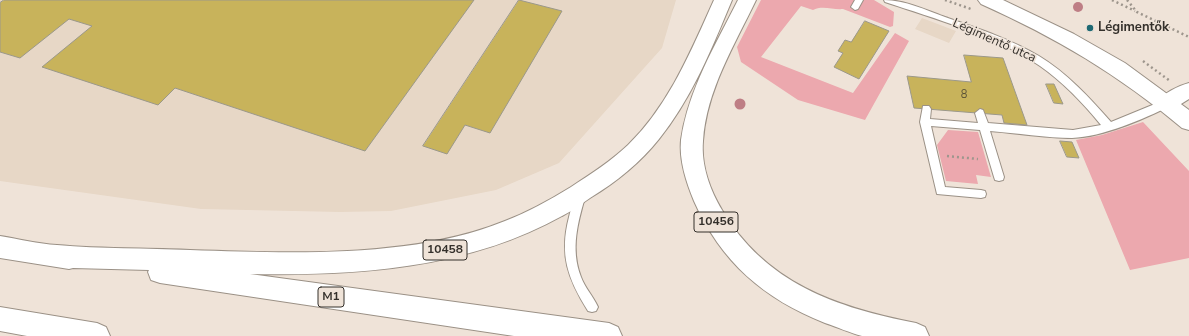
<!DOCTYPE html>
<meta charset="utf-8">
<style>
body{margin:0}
canvas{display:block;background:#efe3d8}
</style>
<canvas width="1189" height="336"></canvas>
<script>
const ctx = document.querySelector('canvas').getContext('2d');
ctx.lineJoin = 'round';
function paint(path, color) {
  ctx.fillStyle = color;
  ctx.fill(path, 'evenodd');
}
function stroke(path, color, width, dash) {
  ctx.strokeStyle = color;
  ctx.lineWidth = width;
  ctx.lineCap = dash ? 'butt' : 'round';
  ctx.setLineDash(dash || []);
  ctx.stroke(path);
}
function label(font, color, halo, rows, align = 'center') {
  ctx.font = font + ' "Nunito Sans",sans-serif';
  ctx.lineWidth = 3.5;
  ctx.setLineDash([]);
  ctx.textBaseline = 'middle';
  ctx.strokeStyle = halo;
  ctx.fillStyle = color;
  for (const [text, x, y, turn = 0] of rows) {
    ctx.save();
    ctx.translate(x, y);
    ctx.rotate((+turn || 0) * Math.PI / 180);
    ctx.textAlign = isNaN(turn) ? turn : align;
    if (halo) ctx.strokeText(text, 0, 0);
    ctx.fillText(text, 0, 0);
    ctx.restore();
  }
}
paint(new Path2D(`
 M0 0H676L662 48 559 163 496 190 391 211 340 212 201 209 0 181Z
 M922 18 956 31 949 43 915 29Z`), '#e7d7c6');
paint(new Path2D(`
 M761 0H874L894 12 893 26 890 27 843 9C833 10 822 5 813 10L801 6 761 57 853 93 895 33 909 41 865 120 798 100 741 62 737 47Z
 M1143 122 1189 171V258L1130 270 1076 140 1102 135Z
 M948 130 978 132 991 177 976 175 978 184 946 181 937 145Z`), '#eca8ae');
const building = new Path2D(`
 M4 0H474L365 151 175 88 158 105 42 67 92 26 69 19 20 58 0 52V3Z
 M519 0 562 11 490 133 465 125 447 154 423 146Z
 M865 21 889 31 859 79 834 67 843 53 838 51 845 40 851 42Z
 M964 55 1003 58 1027 125 1004 123 1002 115 914 108 907 76 971 82Z
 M1046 84H1054L1063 104 1054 103Z
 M1060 141 1072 142 1079 158 1067 157Z`);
paint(building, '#c8b35b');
stroke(building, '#9b988a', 1);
const service = new Path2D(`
 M855 0H863L858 9 855 10 851 7Z
 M884 0C905 0 926 10 945 17 977 28 1010 39 1039 56 1067 73 1090 98 1111 122L1167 99 1172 103 1170 106C1144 119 1102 137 1072 138 1047 138 1016 133 990 131L1004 177 1003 180 999 181 995 180 994 177 980 130 931 126 945 187 981 190 985 191 986 194 985 197 981 198 937 194 920 122 923 106H929L931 109 930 119 978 123 975 113 980 109 983 110 988 123 1073 130 1101 125C1083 103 1063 82 1040 66 999 37 933 18 885 2Z
 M581 190 585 191 586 194C578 221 570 249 581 277 585 288 593 296 598 307L596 311 592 312 588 311C568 279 559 255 569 217 571 209 573 199 577 191Z`);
const minor = new Path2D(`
 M1189 83V99C1179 105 1172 112 1160 108L1157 103C1163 93 1178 86 1189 83Z`);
const secondary = new Path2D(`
 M978 0H1003L1074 34 1125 63 1189 110V130L1182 128C1119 75 1055 37 981 4Z`);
const motorway = new Path2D(`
 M714 0H732C712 48 692 98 659 139 640 163 616 182 590 198 581 204 572 211 562 216 467 269 356 276 250 274L609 323 618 327 622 336H514L160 283 151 280 148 272 149 270 73 268 69 269 0 258V236C19 239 38 244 57 245 101 249 146 248 190 250 289 253 412 259 505 221 528 212 550 200 571 187 591 174 611 161 628 145 669 105 691 51 714 0Z
 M738 0H756C735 44 706 91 703 141 701 165 710 190 722 210 765 283 837 308 916 323L925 327 929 336C914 336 899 336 884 336 877 336 869 336 862 336 850 333 837 327 825 323 764 299 721 262 694 201 686 182 679 160 681 140 688 90 716 44 738 0Z
 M0 307 97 323 106 327 110 336H27L0 331Z`);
stroke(service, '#9b9186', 2);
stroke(minor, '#9b9186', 2);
stroke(secondary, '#9b9186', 2);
stroke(motorway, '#9b9186', 2);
stroke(new Path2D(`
 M945 0 971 9
 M1112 0 1135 11
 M1127 0 1137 12 1189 37
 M1143 61 1170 81
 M947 156 978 159`), '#9e968d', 2.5, [2, 3]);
paint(service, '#fff');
paint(minor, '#fff');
paint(secondary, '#fff');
paint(motorway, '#fff');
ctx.fillStyle = '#be7e85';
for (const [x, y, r] of [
 [1078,7,5],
 [740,104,5.5]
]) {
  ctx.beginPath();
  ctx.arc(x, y, r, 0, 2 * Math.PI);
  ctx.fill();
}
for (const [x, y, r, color] of [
 [1090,28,4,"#1e6973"]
]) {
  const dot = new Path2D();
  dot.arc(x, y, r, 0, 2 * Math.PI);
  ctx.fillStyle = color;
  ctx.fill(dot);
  stroke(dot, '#efe3d8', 1.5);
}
label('11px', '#595137', null, [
 ["8",964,95]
]);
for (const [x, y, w] of [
 [716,222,44],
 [445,250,44],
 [331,297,26]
]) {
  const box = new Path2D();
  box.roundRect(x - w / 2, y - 10, w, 20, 3);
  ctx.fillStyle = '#efe3d8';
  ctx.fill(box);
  stroke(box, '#34302b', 1);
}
label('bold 12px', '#34302b', null, [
 ["10456",716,222],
 ["10458",445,250],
 ["M1",331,297]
]);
label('bold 13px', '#34302b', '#efe3d8', [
 ["Légimentők",1098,28]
], 'left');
label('13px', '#34302b', '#efe3d8', [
 ["Légimentő utca",994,41,24]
]);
</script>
